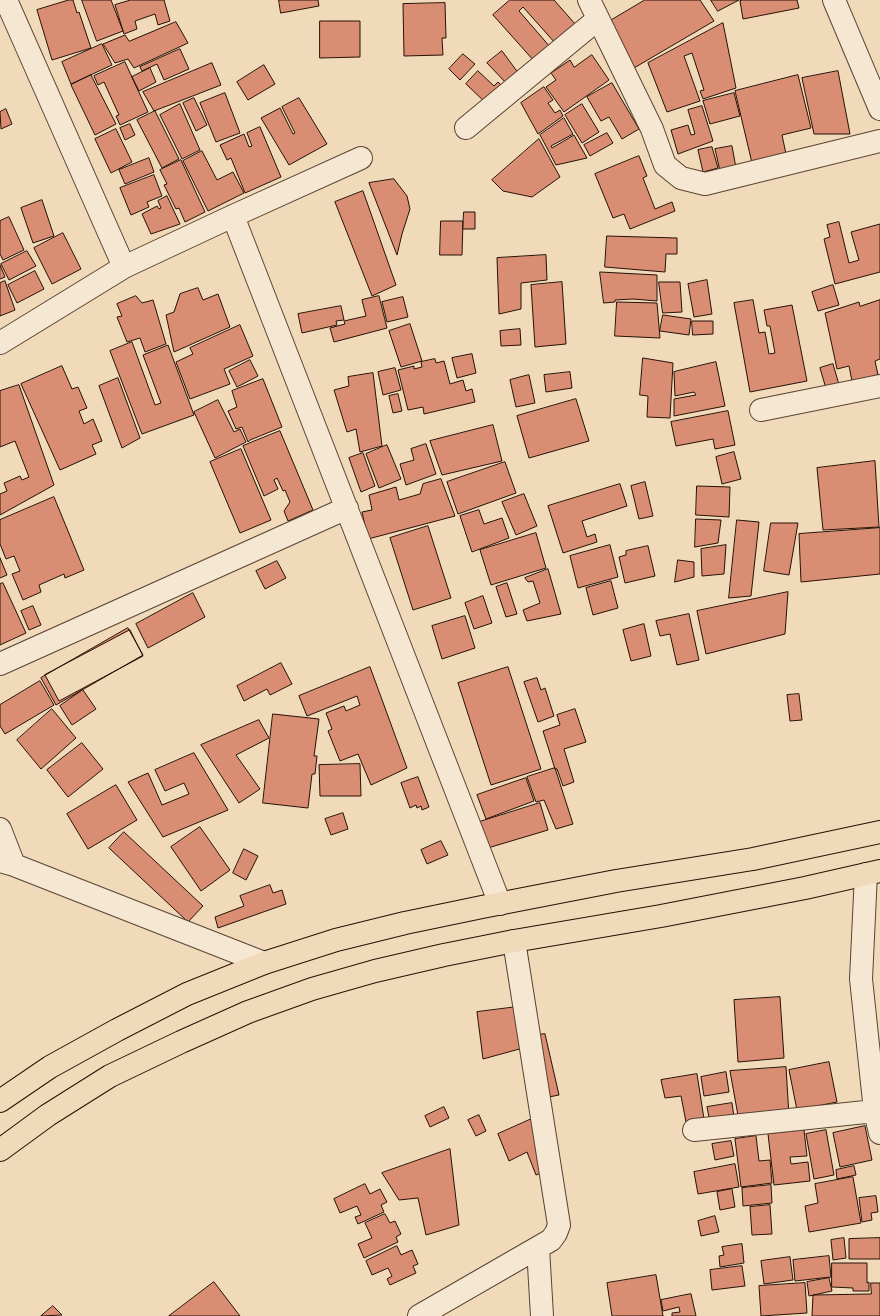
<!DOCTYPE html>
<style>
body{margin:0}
canvas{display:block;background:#f0dab9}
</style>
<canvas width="880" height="1316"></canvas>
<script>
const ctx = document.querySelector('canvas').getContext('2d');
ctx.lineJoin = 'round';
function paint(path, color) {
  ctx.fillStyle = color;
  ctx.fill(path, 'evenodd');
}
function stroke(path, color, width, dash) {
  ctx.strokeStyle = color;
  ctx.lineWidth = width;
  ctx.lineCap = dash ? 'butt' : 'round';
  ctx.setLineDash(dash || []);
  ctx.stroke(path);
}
const building = new Path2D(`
 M69 0H73L77 13 79 12 91 48 52 60 37 10Z
 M82 0H111L123 31 97 41Z
 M131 0H164L170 21 158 25 155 14 135 21 137 29 124 34 115 5Z
 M279 0H318L319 6 281 13Z
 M510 0H554L576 25 556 44 523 7 519 11 551 48 535 62 493 15Z
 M645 0H700L714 21 634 68 610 21Z
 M711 0H739L718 11Z
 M743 0H797L799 8 743 19 740 1Z
 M445 3 446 38H442L443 55 404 56 403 4Z
 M320 21H360V57L320 58Z
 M176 22 188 43 134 68 128 59 115 63 103 44 125 35 129 41Z
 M723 23 736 88 703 99 700 91 704 90 692 53 684 56 700 101 667 112 648 63Z
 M102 44 112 65 71 84 62 62Z
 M180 49 189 69 164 80 157 64 142 71 140 67Z
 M502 51 522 78 509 86 487 63Z
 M463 54 475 64 460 80 449 69Z
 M592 55 609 80 564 112 546 87 556 80 551 73 570 60 574 67Z
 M125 62 148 112 120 125 116 116 119 115 104 82 98 85 94 76Z
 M212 63 221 85 154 111 143 92Z
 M264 65 275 84 248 100 237 82Z
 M150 68 156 82 139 91 132 77Z
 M478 71 494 86 498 82 504 88 488 105 466 84Z
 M838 71 850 134H814L802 78Z
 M91 75 116 124 95 135 71 85Z
 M798 75 811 128 782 135 786 154 752 163 735 91Z
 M612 83 639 129 622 139 609 117 601 121 587 97Z
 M544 87 553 100 548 103 555 113 560 110 563 116 538 134 521 103Z
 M225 93 240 133 216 142 200 103Z
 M734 93 740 116 710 124 703 101Z
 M194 98 207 125 196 131 183 103Z
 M299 98 327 144 289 165 261 118 280 108 293 134 295 133 282 107Z
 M180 104 200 150 182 159 160 115Z
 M582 104 599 132 582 143 565 115Z
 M702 106 713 141 678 154 671 130 688 125 691 135 695 134 688 110Z
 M6 109 12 124 1 129 0 112Z
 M155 111 179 159 162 168 137 120Z
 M564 118 573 134 551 146 552 148 574 135 587 158 556 165 540 135Z
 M130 124 135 135 125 140 120 128Z
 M260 127 281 177 245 193 231 158 227 160 220 145 244 134 249 147 252 146 247 133Z
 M116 129 132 162 111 173 95 139Z
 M607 133 613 143 590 156 584 145Z
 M539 139 560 177 532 197 503 191 492 180Z
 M732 146 736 168 720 171 715 149Z
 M712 147 718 168 703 172 698 150Z
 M202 151 217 180 233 172 244 193 208 211 183 161Z
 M639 156 647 176 643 178 655 209 672 202 675 211 630 229 624 214 613 218 595 174Z
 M149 158 154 172 125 184 119 170Z
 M181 160 205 212 185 222 179 208 176 209 164 185 167 184 160 170Z
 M154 175 162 196 147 202 149 207 131 215 120 188Z
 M394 179 407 196 410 209 402 234 397 255 369 183Z
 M363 191 396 285 372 296 335 202Z
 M167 196 180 224 151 234 142 214 157 206 159 209 161 208 158 201Z
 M42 200 54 236 33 243 21 208Z
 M464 212H475V229H463Z
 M9 217 24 250 3 260 0 254V221Z
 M441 221H463L462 255H440Z
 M839 222 849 263 859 260 851 232 880 224V272L835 284 824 239 830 237 827 225Z
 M63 233 81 269 52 284 34 248Z
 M607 236 677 238V254H666L665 272 605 267Z
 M27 251 36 266 9 280 1 264Z
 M546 255 547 280 521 283V309L499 314 497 258Z
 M0 265 5 277 0 279Z
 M35 271 44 289 17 303 8 285Z
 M600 272 657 275V301L633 299 615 300V302L604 303Z
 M707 280 712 314 694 317 688 284Z
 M5 281 15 310 0 316V283Z
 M562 282 566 344 535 347 531 285Z
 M659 282H680L682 312 663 313Z
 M833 285 839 305 818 311 812 292Z
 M198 288 203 300 218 294 230 327 174 352 166 315 174 312 180 294Z
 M136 296 142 303 153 300 166 344 145 352 140 338 127 342 117 317 122 316 117 304Z
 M379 296 387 328 334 342 330 328 345 324 344 321 366 316 362 300Z
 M403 297 408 317 387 322 382 302Z
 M753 300 759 333 765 332 769 354 775 353 770 326H767L764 310 792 305 807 381 750 392 734 303Z
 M880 300V359L875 361 878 375 852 381 849 366 837 369 825 313 859 302 860 306Z
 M617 302 657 303 660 338 615 336Z
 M341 306 344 320 336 321 337 325 302 333 298 314Z
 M663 315 691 319 689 335 660 331Z
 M692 321H713V334L693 335Z
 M410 324 422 361 401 367 389 331Z
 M240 325 253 356 224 369 230 384 190 399 176 362 193 354 190 348Z
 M520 329 521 345 501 346 500 331Z
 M132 342 155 405 161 403 143 355 168 345 194 415 142 434 110 351Z
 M472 354 476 373 457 378 452 358Z
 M643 358 673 363 670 418 647 417 648 396 640 395Z
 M435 359 436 363 444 361 450 384 463 380 466 391 472 389 475 402 424 414 423 407 408 410 398 370 414 366V369L422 367 421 362Z
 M250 360 258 376 237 387 229 371Z
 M716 362 725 406 674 416V399L696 395 694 392 675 396 674 372Z
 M833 364 840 388 827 392 820 368Z
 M62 366 72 389 78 387 87 408 79 411 84 424 93 419 102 441 92 445 96 454 60 470 21 384Z
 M395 368 401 390 383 395 378 372Z
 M570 372 572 388 546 392 544 375Z
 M373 373 382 446 360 452 356 429 347 432 334 390 349 386 348 377Z
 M529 375 535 403 516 407 510 380Z
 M118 378 140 438 122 448 99 386Z
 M263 379 282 427 250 440 248 442 242 427 236 429 228 411 237 407 232 391Z
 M19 385 54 485 0 515V494L7 491 4 483 20 476 22 480 29 477 15 441 0 447V391Z
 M398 394 402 411 393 413 389 396Z
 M576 399 589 441 529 458 517 416Z
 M218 400 234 432 240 429 246 442 215 458 194 412Z
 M728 411 735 445 715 449 713 439 676 446 671 422Z
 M493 425 502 461 442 475 430 441Z
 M280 431 313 510 288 521 284 511 290 502 285 490 283 491 277 478 274 480 278 489 264 496 243 446Z
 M426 444 436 474 406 485 400 464 414 460 411 449Z
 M387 445 401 479 379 488 366 454Z
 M241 449 271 520 240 533 210 462Z
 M734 452 741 479 722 484 716 457Z
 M363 453 375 486 361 492 349 458Z
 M875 461 879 527 823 530 817 468Z
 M505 462 516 493 458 514 447 482Z
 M441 479 455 516 368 539 362 512 372 510 369 495 396 487 399 500 420 494 423 484Z
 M645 482 653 516 639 519 631 486Z
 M620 484 627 506 582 521 587 537 595 534 597 542 563 553 548 506Z
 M697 486 730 487 729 517 696 515Z
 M524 494 537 526 516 535 502 502Z
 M54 497 84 570 65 578 64 574 39 585 41 592 23 600 12 574 20 571 14 556 6 559 0 544V520Z
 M479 510 484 524 502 518 509 538 472 552 460 516Z
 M696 519 721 520 718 543 695 547Z
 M737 520 759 522 751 596 729 598Z
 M771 523H798L789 575 764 571Z
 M428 526 451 598 413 610 390 538Z
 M880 528V574L801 582 799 534Z
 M536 533 546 568 491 585 480 550Z
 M610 545 618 577 578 588 570 556Z
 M726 545 724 574 702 576 701 549Z
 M648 546 655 576 625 583 619 557 626 555V551Z
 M0 558 7 575 0 578Z
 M678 560 694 562V577L675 582Z
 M277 561 286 578 265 589 256 571Z
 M548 569 561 614 527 621 523 610 540 603 533 581 528 582 525 578Z
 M611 581 618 608 593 615 586 588Z
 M3 583 26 633 0 645V584Z
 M507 583 517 614 506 617 496 587Z
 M788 592 785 634 706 654 697 611Z
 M193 593 205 617 148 648 136 624Z
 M483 596 492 623 474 629 465 603Z
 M33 606 41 625 29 630 21 611Z
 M689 614 699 660 677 665 670 634 660 636 656 621Z
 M465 616 475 648 442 659 432 626Z
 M644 624 651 656 631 661 623 630Z
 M128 628 143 655 56 705 41 678Z
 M130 630 143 656 59 701 45 675Z
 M281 663 292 684 270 695 267 689 244 701 237 686Z
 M370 667 407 768 371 785 358 754 340 761 328 731 332 729 326 713 344 706 346 711 360 705 357 696 307 716 299 696Z
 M508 667 541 769 491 785 458 683Z
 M537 678 541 690 545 688 554 716 538 722 524 682Z
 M40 681 54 705 5 734 0 726V705Z
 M83 690 96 709 72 725 60 706Z
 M799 694 802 720 790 721 787 695Z
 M52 709 76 738 41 769 17 740Z
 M575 709 586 742 564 749 574 782 563 786 557 769H555L543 731 560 725 557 715Z
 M273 714 319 719 314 756H317L315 774H312L308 808 263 803Z
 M259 720 269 738 236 755 260 789 239 803 201 745Z
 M82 743 103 769 68 797 47 770Z
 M194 753 228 810 163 837 128 782 148 773 162 805 189 794 184 783 165 791 155 770Z
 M360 764 361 796H320L319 765Z
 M555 768 573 824 556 829 544 800 536 802 527 777Z
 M418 777 429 807 422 810 421 806 417 808 416 805 410 808 401 783Z
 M526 778 534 801 486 819 477 795Z
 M116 785 137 820 88 849 67 814Z
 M540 803 548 830 481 850 473 824Z
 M343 813 348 829 331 835 325 819Z
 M200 827 230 870 201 891 171 847Z
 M124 832 203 906 188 922 109 848Z
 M441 841 448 855 427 864 421 850Z
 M244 849 258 856 246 880 233 873Z
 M270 885 273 893 282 890 286 904 218 928 215 917 244 906 240 896Z
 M780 997 784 1058 738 1062 734 1000Z
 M517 1007 523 1048 483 1059 477 1012Z
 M545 1034 559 1095 539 1099 538 1035Z
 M829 1062 837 1102 797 1110 789 1070Z
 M786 1067 789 1116 739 1121 730 1071Z
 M726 1072 729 1092 704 1096 701 1077Z
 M697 1074 704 1119 686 1122 681 1096 665 1098 661 1080Z
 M732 1103 734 1117 710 1122 707 1107Z
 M444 1107 449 1118 430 1127 425 1116Z
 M545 1113 559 1166 536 1175 527 1152 509 1161 498 1134Z
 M479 1115 486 1131 476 1136 468 1120Z
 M865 1126 872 1160 840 1167 833 1133Z
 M804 1130 807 1156 790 1157 791 1164 808 1162 810 1181 774 1185 768 1134Z
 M826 1130 834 1175 814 1179 806 1134Z
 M756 1136 759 1161 770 1160 772 1183 741 1187 735 1139Z
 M731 1141 734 1156 715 1160 712 1144Z
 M450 1149 459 1225 426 1235 418 1198 399 1200 382 1173Z
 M735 1164 739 1187 698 1194 694 1172Z
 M854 1166 856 1175 837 1179 836 1170Z
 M853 1177 861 1223 809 1232 805 1206 818 1203 815 1184Z
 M365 1184 370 1194 380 1189 387 1202 381 1205 384 1212 358 1224 355 1217 361 1215 357 1206 340 1213 334 1199Z
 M771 1185 772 1203 743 1206 742 1188Z
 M732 1189 735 1207 720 1210 717 1192Z
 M876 1196 878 1212 871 1213 872 1220 862 1222 859 1198Z
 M770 1205 772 1234 752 1235 750 1207Z
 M385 1214 390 1223 395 1221 401 1234 396 1237 398 1242 364 1258 358 1244 372 1238 365 1223Z
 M715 1216 719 1232 701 1236 698 1221Z
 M844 1238 846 1258 833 1260 831 1240Z
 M880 1238V1259H849V1239Z
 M742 1244 744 1263 720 1267 719 1256 724 1255 722 1247Z
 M397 1246 401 1255 412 1250 418 1264 413 1266 416 1273 390 1285 387 1279 392 1276 388 1268 372 1275 366 1261Z
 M829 1256 831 1277 795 1281 793 1260Z
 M790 1257 793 1280 764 1284 761 1261Z
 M832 1263H867V1283L869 1282V1291H853V1288L832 1287Z
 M742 1266 745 1286 712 1290 710 1270Z
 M656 1275 663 1316H612L607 1283Z
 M829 1278 832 1291 809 1296 807 1282Z
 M214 1282 240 1316H169Z
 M805 1283 807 1313 761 1316 759 1286Z
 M871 1283H880V1316H812L813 1295 871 1294Z
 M691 1294 696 1316H672V1313L680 1312 679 1307 663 1311 661 1300Z
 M53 1306 62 1315 41 1316Z`);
paint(building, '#d98d72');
stroke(building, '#271106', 1);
const minor = new Path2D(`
 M6 0 124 267
 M589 0 652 129 665 165 681 178 705 184 880 141
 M834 0 880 109
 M466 128 598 19
 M233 216 500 904
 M0 343 124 267 233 216 361 158
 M761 410 880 386
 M0 664 347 508
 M0 829 14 865
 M0 861 14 865 264 963
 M866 874 861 979 875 1111 880 1133
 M694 1130 875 1111
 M538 1248 542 1316
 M419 1316 551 1240 556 1233 559 1225 514 941`);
const trunk = new Path2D(`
 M0 1101 50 1067 117 1030 187 994 264 963 336 940 405 923 482 907 616 881 753 859 880 832
 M0 1150 48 1115 110 1076 181 1042 248 1012 312 989 375 971 444 955 514 941 661 916 805 888 880 871`);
stroke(minor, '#594333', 24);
stroke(trunk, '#271106', 24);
stroke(minor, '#f5e7d2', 22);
stroke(trunk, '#f0dab9', 22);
</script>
